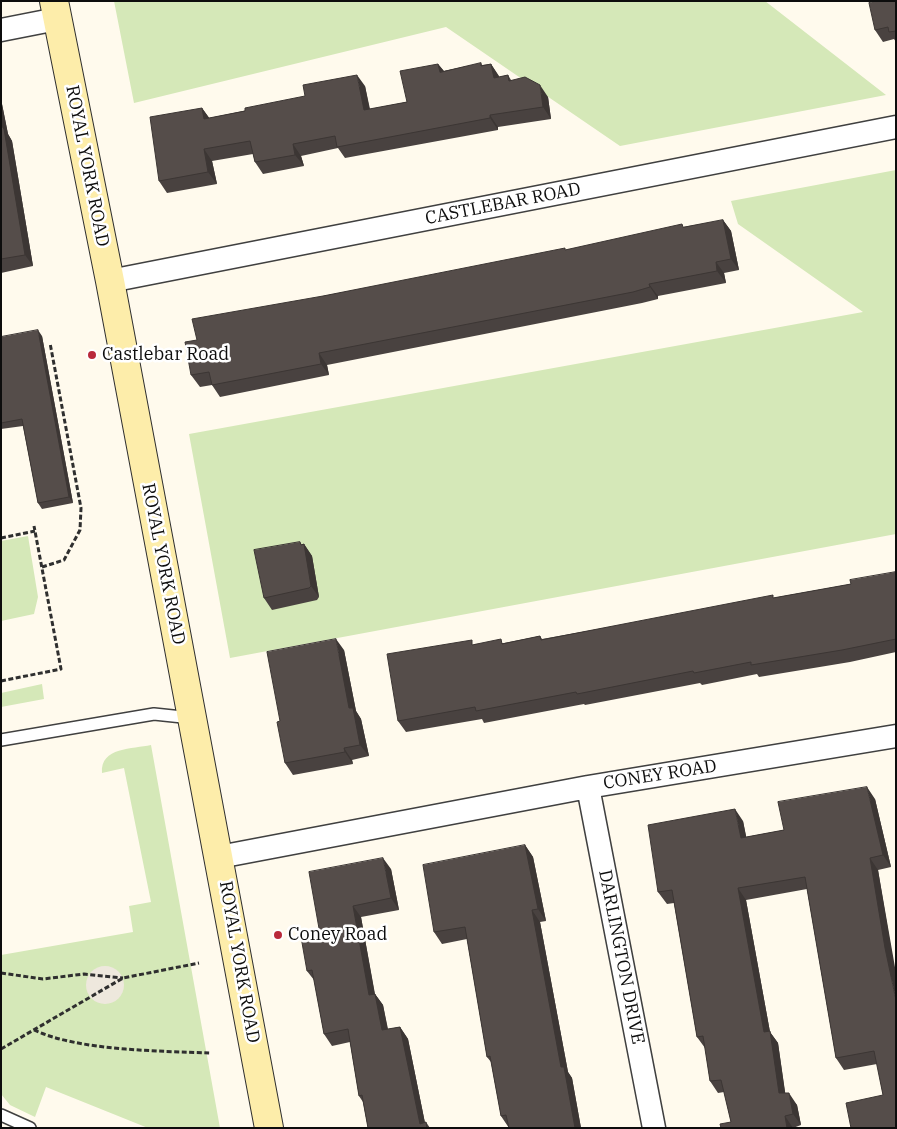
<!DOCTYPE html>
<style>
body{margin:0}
#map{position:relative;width:897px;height:1129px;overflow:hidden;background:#fffaed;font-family:"IBM Plex Serif",serif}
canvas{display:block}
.frame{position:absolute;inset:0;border:2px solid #0d0d0d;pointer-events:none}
</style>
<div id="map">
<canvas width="897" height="1129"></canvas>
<div class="frame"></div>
</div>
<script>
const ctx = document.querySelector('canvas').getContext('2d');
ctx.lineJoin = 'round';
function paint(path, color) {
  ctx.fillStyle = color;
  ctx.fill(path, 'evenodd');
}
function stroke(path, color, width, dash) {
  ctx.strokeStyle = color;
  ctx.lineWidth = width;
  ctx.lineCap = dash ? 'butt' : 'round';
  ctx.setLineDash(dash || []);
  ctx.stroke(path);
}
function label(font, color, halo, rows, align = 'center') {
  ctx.font = font + ' "IBM Plex Serif",serif';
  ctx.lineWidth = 5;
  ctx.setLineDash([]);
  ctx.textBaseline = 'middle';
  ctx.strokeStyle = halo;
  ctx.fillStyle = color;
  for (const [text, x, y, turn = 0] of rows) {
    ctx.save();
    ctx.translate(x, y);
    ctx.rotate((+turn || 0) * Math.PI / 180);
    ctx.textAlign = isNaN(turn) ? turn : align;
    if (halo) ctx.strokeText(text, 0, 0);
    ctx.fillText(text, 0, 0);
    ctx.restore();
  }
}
paint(new Path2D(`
 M114 1H765L886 95 620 146 446 27 134 103Z
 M896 170V534L230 658 189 434 863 312 738 224 731 201Z
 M28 536 38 597 34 614 1 621V541Z
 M42 684 44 699 1 707V693Z
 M151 745 220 1128H148L46 1087 35 1117 10 1105 1 1094V955L133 932 129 906 151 902 124 768 102 773C100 747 133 749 151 745Z`), '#d5e8b8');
paint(new Path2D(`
 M86 985a19 19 0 1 1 38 0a19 19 0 1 1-38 0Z`), '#eee8dd');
const service = new Path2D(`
 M1 740 154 714 192 718
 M1 1115 30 1128`);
const minor = new Path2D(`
 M1 30 57 19
 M110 281 896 127
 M588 787 654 1128
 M219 857 588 787 896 736`);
const secondary = new Path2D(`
 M54 1 110 281 269 1128`);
stroke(service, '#404040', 14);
stroke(minor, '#404040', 25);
stroke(secondary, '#2f2f2f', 30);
stroke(new Path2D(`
 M1 538 35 531
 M42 567 64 560 80 530 81 508 50 343
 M1 681 61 669 34 526
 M1 973 43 979 84 974 123 978
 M34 1030C79 1051 161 1051 211 1053
 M1 1049 123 978 199 963`), '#2f2f2f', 3, [5, 2.5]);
stroke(service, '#fff', 11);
stroke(minor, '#fff', 22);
stroke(secondary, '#fdedaa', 28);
paint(new Path2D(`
 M896 1V42L894 39 883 42 875 30Z
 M481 63 482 65 491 64 499 77 508 75 511 80 548 97 551 119 498 127V130L345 158 338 148 301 156 304 166 263 174 255 162 253 154 212 161 217 184 167 193 159 181 202 108 209 118 365 86 370 109 407 102 438 64 444 71Z
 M1 99 8 134 12 141 33 266 1 273Z
 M723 220 731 231 739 270 724 273 726 283 658 296V299L642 303 327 365 329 375 220 397 212 385 200 387 191 375 197 340 323 296Z
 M42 336 73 503 42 509 38 503 23 426 1 429V337Z
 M304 544 312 556 319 597 317 600 272 610 264 598 302 545Z
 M896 572V652L850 662 759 677 757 674 702 685 700 683 585 705 584 704 484 723 482 719 406 732 398 721 475 644 504 643 540 636 542 639 851 584Z
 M344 650 356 711 361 719 369 756 352 760 353 764 293 775 285 763 280 721Z
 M875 799 891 867 878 870 893 960 883 1095 877 1064 844 1070 836 1058 807 889 746 900 770 1032 778 1043 785 1093 797 1105 801 1125 793 1128H721L731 1122 724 1092 718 1093 710 1081 705 1048 697 1037 674 903 667 904 658 892 743 821 746 837 784 830Z
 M525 845 533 857 546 921 540 922 568 1072 572 1078 581 1128H509L501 1116 491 1062 487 1057 467 939 442 944 434 932Z
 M391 869 399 910 361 917 375 994 383 1005 388 1029 400 1027 408 1039 425 1123 426 1122 430 1128H368L363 1102 359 1096 350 1042 332 1046 324 1034 314 980 307 971 320 934Z`), '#494240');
paint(new Path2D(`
 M438 64 447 75 440 72Z
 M491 64 499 76 502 90 494 78Z
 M357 75 365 86 372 122 364 110Z
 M540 85 548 97 551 119 543 107Z
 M1 99 8 134 12 141 33 266 25 255 1 125Z
 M202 108 210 119H204Z
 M490 115 498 127V130L490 118Z
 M293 144 301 156 304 166 295 155Z
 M204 149 212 161 217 184 208 172Z
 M723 220 731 231 739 270 731 259Z
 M716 262 724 273 726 283 717 271Z
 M649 284 658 296V299L650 287Z
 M38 330 42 336 73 503 69 497Z
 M319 353 327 365 329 375 321 364Z
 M300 542 305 550 304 544 312 556 319 597 311 586Z
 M336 639 344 650 356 711 361 719 369 756 360 745 349 708Z
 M344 748 352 760 353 764 345 752Z
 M867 787 875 799 891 867 883 855Z
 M735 809 743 821 749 850 741 838Z
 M525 845 533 857 546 921 538 909Z
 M383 858 391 869 399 910 391 898Z
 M870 858 878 870 896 973V1000L885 948Z
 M738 888 746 900 770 1032 778 1043 787 1105 779 1093 764 1032Z
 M353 906 361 917 377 1007 369 995Z
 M532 910 540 922 568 1072 572 1078 581 1128H575L561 1067Z
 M375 994 383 1005 390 1042 382 1030Z
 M400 1027 408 1039 426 1128 420 1124Z
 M789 1093 797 1105 801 1125 793 1114Z
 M785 1116 793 1128H787Z`), '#3c3634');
const building = new Path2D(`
 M876 1H896V31L889 32 888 27 875 30 869 3Z
 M481 63V66L491 64 494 78 508 75 509 81 525 77 540 85 543 107 490 115V118L337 147 335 136 293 144 295 155 255 162 250 141 204 149 208 172 159 181 150 117 202 108 204 119 245 111V108L305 96 303 85 357 75 364 110 407 102 400 71 438 64 440 72Z
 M1 125 4 129 25 255 1 259Z
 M723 220 731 259 716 262 717 271 649 284 650 287 633 292 319 353 321 364 212 385 209 372 191 375 185 342 197 340 192 319 323 296 565 248V250L682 224 683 227Z
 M38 330 69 497 38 503 22 419 1 423V337Z
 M300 542 301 545 304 544 311 586 309 588 264 598 254 550Z
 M896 572V639L842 650 751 665V662L694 673 693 671 577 694 576 692 476 711 475 707 398 721 387 654 472 640V645L501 639 502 644 540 636 541 640 773 595V598L851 584 850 580Z
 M336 639 349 708H353L360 745 344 748 345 752 285 763 277 722 280 721 267 652Z
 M867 787 883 855 870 858 885 948 896 1000V1128H851L846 1103 883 1095 874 1051 836 1058 805 877 738 888 764 1032 770 1031 779 1093H789L793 1114 785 1116 787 1128H721L720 1124 731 1122 721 1080 710 1081 703 1036 697 1037 672 890 658 892 648 825 735 809 741 838 784 830 778 802Z
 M525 845 538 909 532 910 561 1067H564L575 1128H509L506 1115 501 1116 490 1056 487 1057 465 927 434 932 423 865Z
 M383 858 391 898 353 906 369 995 375 994 382 1030 400 1027 420 1124 426 1122 427 1128H368L362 1095 359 1096 348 1029 324 1034 312 970 307 971 301 937 320 934 309 872Z`);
paint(building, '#554d4a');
stroke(building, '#3c3634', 1);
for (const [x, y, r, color] of [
 [92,355,5,"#b9293b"],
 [278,935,5,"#b9293b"]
]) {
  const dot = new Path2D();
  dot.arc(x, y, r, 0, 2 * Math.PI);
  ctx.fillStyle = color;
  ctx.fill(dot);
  stroke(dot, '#fff', 2);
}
label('18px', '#0d0d0d', '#fff', [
 ["ROYAL YORK ROAD",87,166,79],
 ["CASTLEBAR ROAD",503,204,-11],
 ["ROYAL YORK ROAD",163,564,79],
 ["CONEY ROAD",660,775,-9],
 ["DARLINGTON DRIVE",621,957,79],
 ["ROYAL YORK ROAD",239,962,80]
]);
label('18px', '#0d0d0d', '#fff', [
 ["Castlebar Road",102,355],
 ["Coney Road",288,935]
], 'left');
</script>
